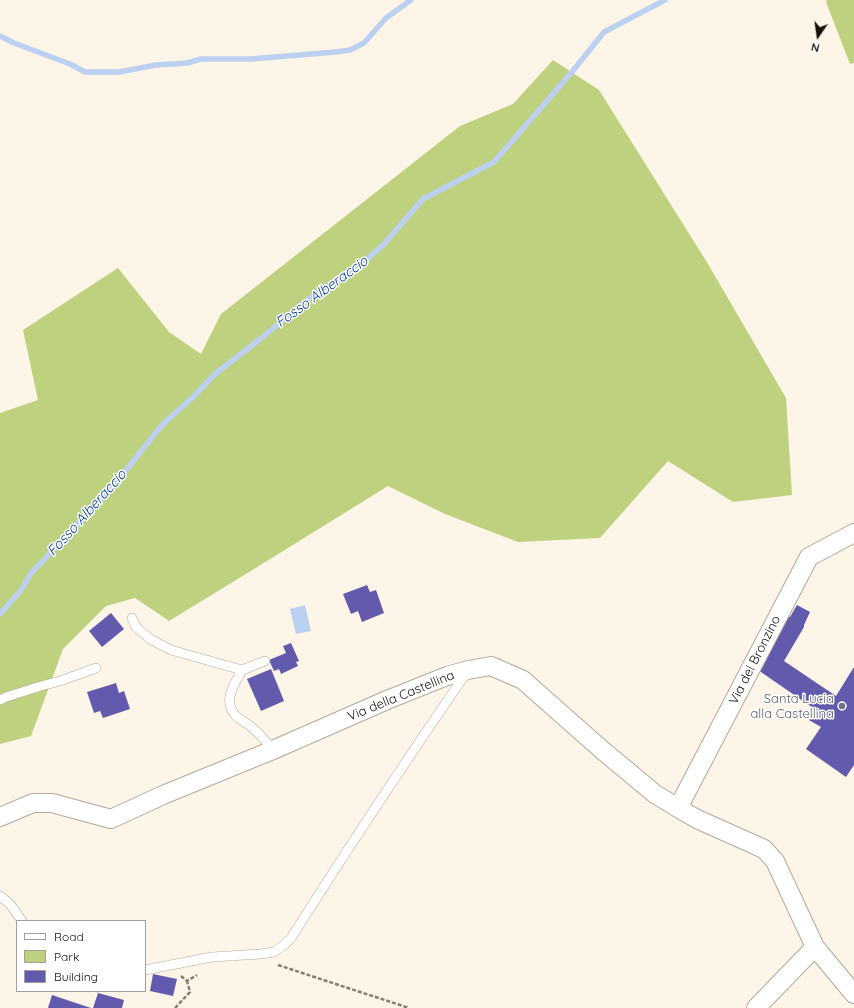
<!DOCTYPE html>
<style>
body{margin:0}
#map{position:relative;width:854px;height:1008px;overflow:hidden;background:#fdf5e7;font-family:Quicksand,sans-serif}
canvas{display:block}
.legend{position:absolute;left:16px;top:920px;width:130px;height:72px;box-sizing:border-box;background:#fff;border:1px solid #a19f9d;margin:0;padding:5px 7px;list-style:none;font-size:12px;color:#13100b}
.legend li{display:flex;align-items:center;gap:8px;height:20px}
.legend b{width:20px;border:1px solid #a19f9d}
.north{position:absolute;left:798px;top:16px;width:40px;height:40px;-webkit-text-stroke:3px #fff;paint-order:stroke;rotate:193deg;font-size:11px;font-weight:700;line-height:16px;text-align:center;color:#13100b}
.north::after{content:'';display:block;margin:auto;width:14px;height:18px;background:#13100b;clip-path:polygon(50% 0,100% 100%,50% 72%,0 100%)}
</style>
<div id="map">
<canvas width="854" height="1008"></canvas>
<ul class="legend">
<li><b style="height:5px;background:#fff"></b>Road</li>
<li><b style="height:11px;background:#bed17e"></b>Park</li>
<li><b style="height:11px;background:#625aac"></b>Building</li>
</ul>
<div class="north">N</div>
</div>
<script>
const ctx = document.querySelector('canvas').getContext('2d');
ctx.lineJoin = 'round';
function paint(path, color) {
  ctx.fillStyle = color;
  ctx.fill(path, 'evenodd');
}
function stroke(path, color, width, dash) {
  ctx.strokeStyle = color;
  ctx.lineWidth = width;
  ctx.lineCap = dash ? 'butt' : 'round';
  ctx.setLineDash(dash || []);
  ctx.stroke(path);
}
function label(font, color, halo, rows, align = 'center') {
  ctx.font = font + ' Quicksand,sans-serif';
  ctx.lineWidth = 3;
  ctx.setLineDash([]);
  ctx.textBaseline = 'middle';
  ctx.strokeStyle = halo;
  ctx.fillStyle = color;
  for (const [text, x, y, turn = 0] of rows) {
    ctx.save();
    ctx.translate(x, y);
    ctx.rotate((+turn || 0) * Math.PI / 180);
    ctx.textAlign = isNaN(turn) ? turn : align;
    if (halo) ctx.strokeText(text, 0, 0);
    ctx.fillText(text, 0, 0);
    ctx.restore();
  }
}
paint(new Path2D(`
 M827 0H854V63L850 64 826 2Z
 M553 60 599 90 708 264 786 398 792 495 733 502 668 461 600 538 518 542 445 514 388 486 254 569 169 621 135 598 106 606 63 649 31 736 0 744V413L38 400 23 330 118 268 169 332 201 354 221 314 460 126 513 104Z`), '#bed17e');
paint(new Path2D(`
 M305 605 311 631 296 634 290 609Z`), '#bcd0f1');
stroke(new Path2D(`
 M0 36 14 43 70 64 85 72H119L156 65 187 63 201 59H251L335 52 350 50 364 43 386 18 411 0
 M0 614 22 589 31 573 40 564 72 529 102 499 123 474 162 425 194 396 215 374 259 340 317 292 358 267 384 244 423 199 494 162 572 72 604 32 665 0`), '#bcd0f1', 5.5);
paint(new Path2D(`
 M367 585 370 592 376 590 384 613 362 622 358 611 351 614 343 594Z
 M797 605 810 612 804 625V627L784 661 836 696 854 667V765L846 777 806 749 821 727 809 720 816 710 758 670 787 616 790 617Z
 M111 613 124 629 102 647 89 631Z
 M291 643 299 661 296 662 298 666 281 674 279 669 274 671 269 660 286 653 283 646Z
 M271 669 284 701 261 711 247 679Z
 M116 683 119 693 124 691 130 709 103 718 100 711 94 713 87 692Z
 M153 974 177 979 173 996 150 991Z
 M98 993 124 1000 122 1008H93Z
 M52 995 91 1008H48Z`), '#625aac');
const service = new Path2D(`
 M132 618 136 627 150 639 171 650 242 670
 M265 661 242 670C234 685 222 701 236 716 240 720 245 722 249 725 258 732 266 741 273 750
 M0 700 6 697 41 686 60 681 96 668
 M0 896 10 904 22 921
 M145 970 212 957 261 954 274 952 284 945 291 938C348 848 407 759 467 672`);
const minor = new Path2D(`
 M678 808 809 557 854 533
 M0 817 33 803H52L111 819 163 795 273 750 387 700 447 676 468 670 491 666 523 680 601 749 655 794 678 808 697 819 764 849 775 861 815 947 854 994
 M756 1008 815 947`);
stroke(service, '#b1a99c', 10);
stroke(minor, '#b1a99c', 20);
stroke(new Path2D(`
 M278 965 409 1008
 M181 976 187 981 197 975
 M175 1008 190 992 187 981`), '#847e75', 2.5, [4, 2]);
stroke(service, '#fff', 9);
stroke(minor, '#fff', 18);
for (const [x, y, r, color] of [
 [842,706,4,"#6b7280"]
]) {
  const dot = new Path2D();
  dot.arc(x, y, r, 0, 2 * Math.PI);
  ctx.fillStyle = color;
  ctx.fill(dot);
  stroke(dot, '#fff', 1.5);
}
label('13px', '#13100b', '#fff', [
 ["Via del Bronzino",755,660,-63],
 ["Via della Castellina",401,696,-22]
]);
label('13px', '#5b616d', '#fff', [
 ["Santa Lucia",834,699],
 ["alla Castellina",834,714]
], 'right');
label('italic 14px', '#023b94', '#fff', [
 ["Fosso Alberaccio",322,292,-36],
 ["Fosso Alberaccio",87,513,-48]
]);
</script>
